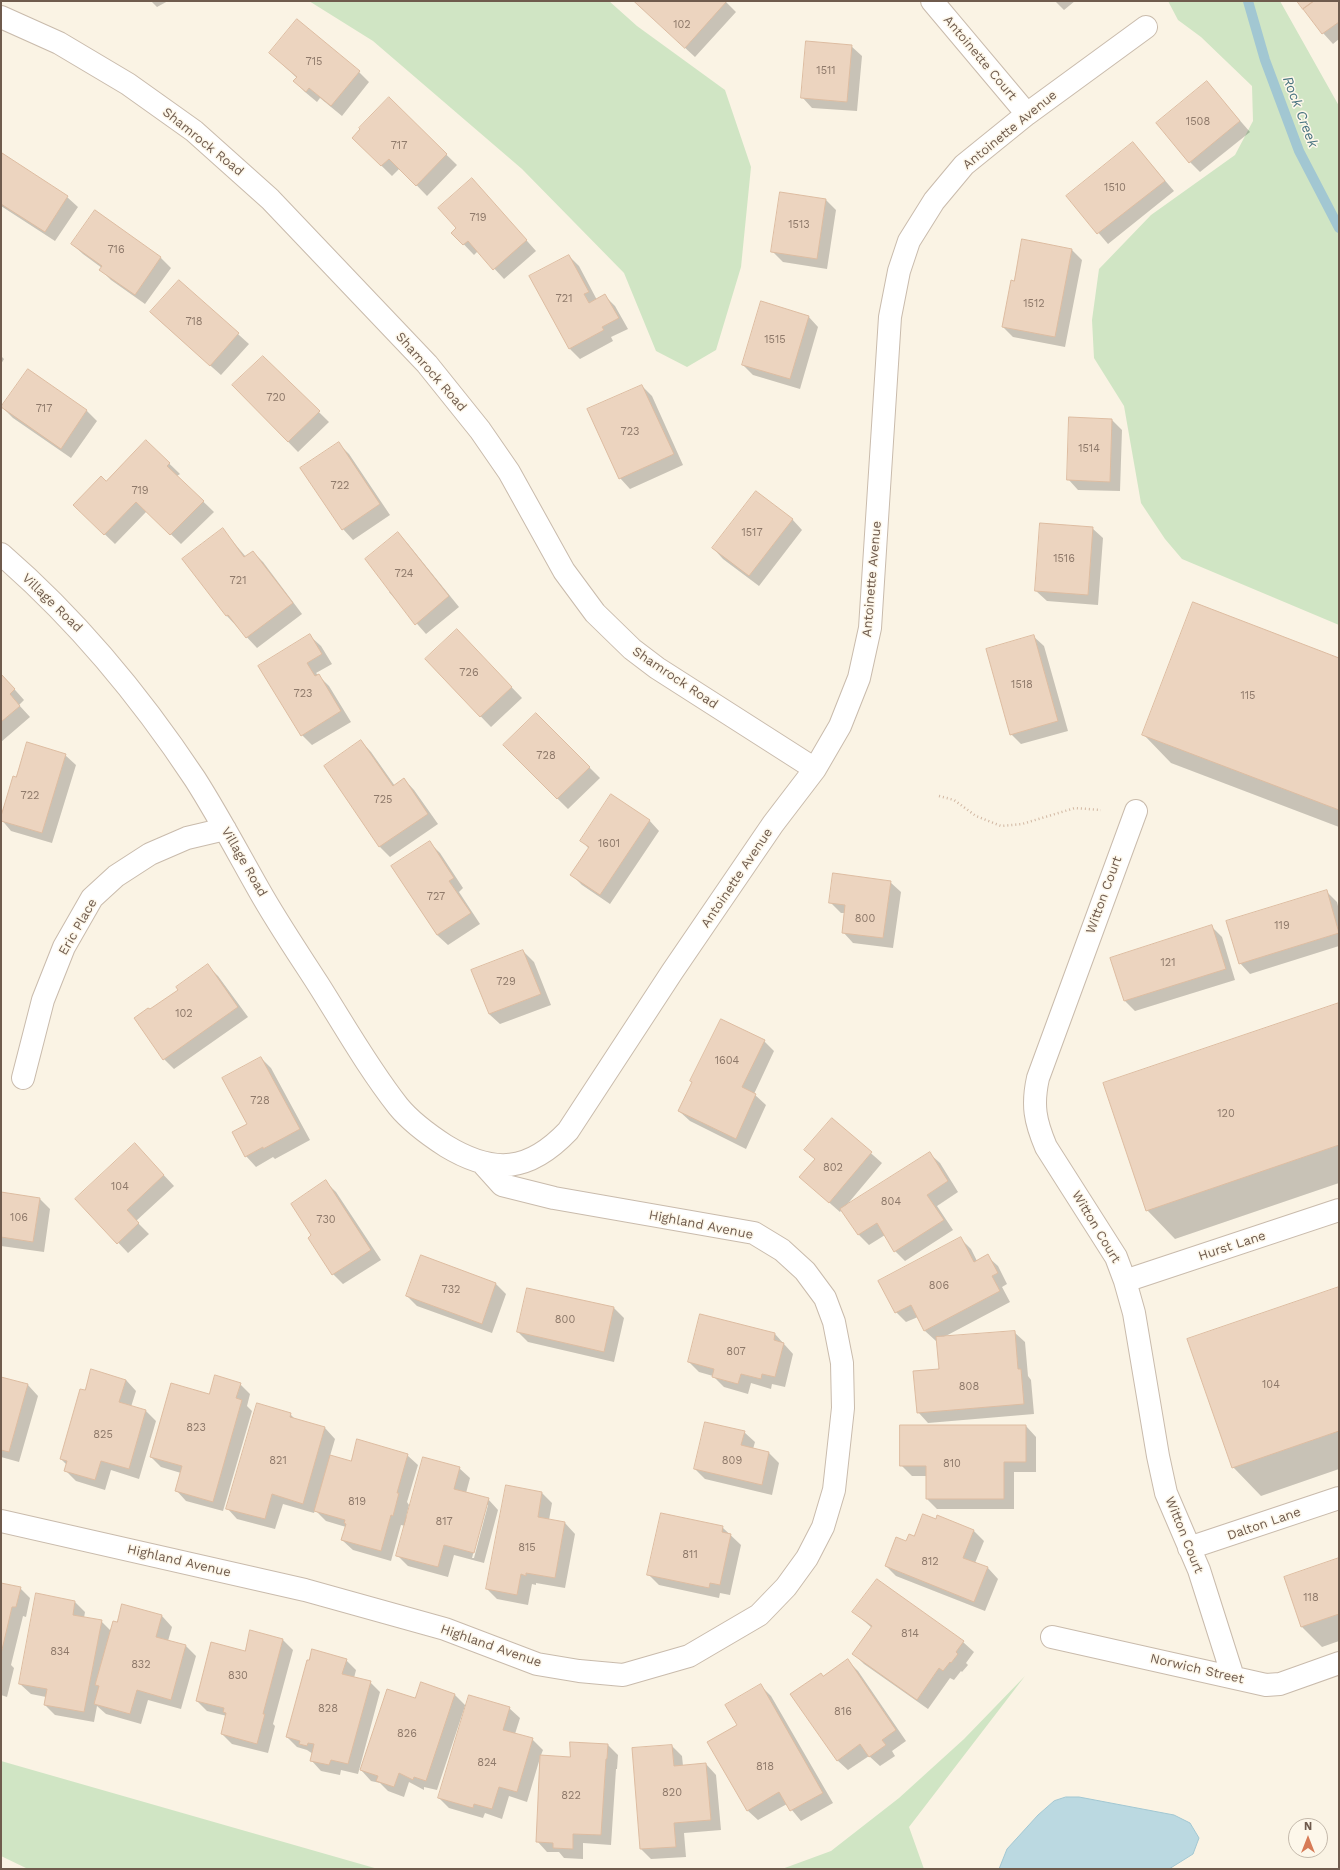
<!DOCTYPE html>
<style>
body{margin:0}
#map{position:relative;width:1340px;height:1870px;overflow:hidden;background:#faf3e4;font-family:"Work Sans",sans-serif}
canvas{display:block}
.frame{position:absolute;inset:0;border:2px solid #6f5b4d;pointer-events:none}
.north{position:absolute;left:1288px;top:1818px;width:40px;height:40px;box-sizing:border-box;background:#fdf7ea;border:1px solid #c4b9ab;border-radius:50%;rotate:0deg;font-size:11px;font-weight:700;line-height:16px;text-align:center;color:#6f5b4d}
.north::after{content:'';display:block;margin:auto;width:14px;height:18px;background:#d77b56;clip-path:polygon(50% 0,100% 100%,50% 72%,0 100%)}
</style>
<div id="map">
<canvas width="1340" height="1870"></canvas>
<div class="frame"></div>
<div class="north">N</div>
</div>
<script>
const ctx = document.querySelector('canvas').getContext('2d');
ctx.lineJoin = 'round';
function paint(path, color) {
  ctx.fillStyle = color;
  ctx.fill(path, 'evenodd');
}
function stroke(path, color, width, dash) {
  ctx.strokeStyle = color;
  ctx.lineWidth = width;
  ctx.lineCap = dash ? 'butt' : 'round';
  ctx.setLineDash(dash || []);
  ctx.stroke(path);
}
function label(font, color, halo, rows, align = 'center') {
  ctx.font = font + ' "Work Sans",sans-serif';
  ctx.lineWidth = 3;
  ctx.setLineDash([]);
  ctx.textBaseline = 'middle';
  ctx.strokeStyle = halo;
  ctx.fillStyle = color;
  for (const [text, x, y, turn = 0] of rows) {
    ctx.save();
    ctx.translate(x, y);
    ctx.rotate((+turn || 0) * Math.PI / 180);
    ctx.textAlign = isNaN(turn) ? turn : align;
    if (halo) ctx.strokeText(text, 0, 0);
    ctx.fillText(text, 0, 0);
    ctx.restore();
  }
}
paint(new Path2D(`
 M309 1H609L637 26 725 90 751 167 741 267 716 350 687 367 656 351 624 273 522 169 373 41Z
 M1168 1H1280L1339 106V625L1182 559 1165 539 1141 503 1124 406 1094 358 1092 320 1099 269 1151 215 1235 155 1253 121 1252 86 1201 37 1178 20Z
 M1025 1676 909 1827 924 1869H782L831 1851 899 1798 964 1739Z
 M1 1761 378 1869H28L1 1856Z`), '#d0e5c4');
const water = new Path2D(`
 M1066 1797H1079L1174 1815 1190 1823 1199 1838 1193 1854 1169 1869H999L1007 1849 1038 1815 1054 1801Z`);
paint(water, '#bbd9e1');
stroke(water, '#a2c7d2', 1);
paint(new Path2D(`
 M151 1H168L157 7Z
 M634 1H725L736 12 695 57Z
 M1055 1H1075L1064 10Z
 M1298 1H1339V39L1333 44 1323 33Z
 M851 46 862 56 857 111 812 108 802 97Z
 M270 53 359 72 369 82 342 116 320 98 317 102 305 92 294 81 297 78Z
 M1207 83 1250 132 1200 172 1190 162Z
 M389 99 457 165 427 196 400 168 392 176 353 138Z
 M1133 143 1174 191 1108 244 1067 196Z
 M2 155 67 197 78 207 55 241 1 206Z
 M472 179 536 251 504 279 478 251 474 255 453 233 458 229Z
 M826 200 836 210 827 269 783 262 772 251Z
 M96 211 161 258 171 268 145 304 111 280 101 270 102 268 83 254 72 244Z
 M1023 240 1072 250 1082 260 1065 347 1013 337 1003 327 1015 282Z
 M569 256 579 266 597 300 605 296 615 306 628 329 611 337 613 341 580 359 570 349 530 277Z
 M179 281 249 344 221 375 161 322Z
 M808 316 818 327 800 389 753 375 743 365Z
 M1 356 4 359 1 364Z
 M263 357 329 422 298 452 233 385Z
 M28 370 87 411 97 421 71 458 13 418 2 407Z
 M642 386 652 396 683 465 630 489 620 478Z
 M1112 420 1122 430 1120 491 1078 490 1068 479Z
 M146 441 180 474 177 476 214 512 181 544 147 511 115 544 74 505 106 482Z
 M339 444 349 454 390 515 353 540 343 529Z
 M792 519 802 530 759 586 723 559 713 548Z
 M1092 528 1103 538 1098 605 1047 601 1036 591Z
 M223 530 246 557 253 552 263 562 302 614 257 648 226 615Z
 M398 533 408 544 459 607 426 634 389 592 391 590Z
 M310 636 321 646 332 664 316 673 329 686 351 722 312 745 302 735 260 666Z
 M1033 636 1044 646 1068 731 1021 744 1011 734Z
 M467 641 522 698 491 727 426 660Z
 M1339 659V827L1171 763 1143 734Z
 M1 674 24 700 19 705 30 717 1 742Z
 M536 714 600 778 568 809 504 746Z
 M361 741 371 752 395 786 404 779 414 790 438 824 390 857 380 847 325 766Z
 M65 755 76 765 52 843 11 831 1 819 17 778Z
 M649 820 659 831 610 904 582 885 572 875 589 849 582 841Z
 M430 843 440 853 463 888 459 892 480 924 448 945 437 935 393 867Z
 M890 882 901 892 893 948 853 943 843 932 845 913H841L830 902Z
 M1326 891 1337 902 1339 910V946L1250 974 1240 963Z
 M1211 926 1222 937 1235 980 1135 1011 1125 1001 1111 958Z
 M523 951 534 962 551 1005 500 1024 489 1014Z
 M208 966 218 976 248 1017 174 1069 164 1059 150 1011 179 991Z
 M1339 1004V1183L1175 1239 1147 1210Z
 M764 1041 774 1051 754 1094 766 1105 746 1149 690 1121 679 1111 693 1083 691 1081Z
 M261 1058 271 1068 310 1140 275 1159 273 1157 256 1167 246 1156 233 1133 248 1125Z
 M832 1119 882 1163 845 1207 929 1153 940 1163 958 1192 937 1206 953 1230 905 1261 895 1251 885 1235 869 1245 859 1235 842 1209 840 1212 800 1177 815 1159 806 1150Z
 M145 1155 174 1186 136 1221 149 1234 128 1253 77 1199Z
 M326 1182 336 1192 381 1260 343 1284 333 1274 313 1236Z
 M1 1193 40 1199 50 1209 44 1252 1 1246Z
 M960 1238 971 1249 977 1261 987 1256 998 1266 1007 1284 1002 1287 1010 1302 942 1338 1014 1332 1025 1342 1028 1376 1031 1380 1034 1414 928 1423 918 1412 940 1370 938 1340 936 1341 925 1331 918 1317 906 1322 896 1312Z
 M422 1257 496 1284 506 1294 492 1333 417 1306 407 1296Z
 M1339 1288V1469L1261 1496 1233 1467Z
 M528 1289 614 1308 624 1318 614 1362 528 1342 518 1332Z
 M701 1315 775 1334 793 1354 785 1387 772 1384 771 1389 751 1383 748 1394 724 1387 713 1376 699 1372 689 1362Z
 M1 1378 28 1385 38 1396 19 1462 1 1457Z
 M126 1380 136 1391 131 1407 146 1411 156 1421 139 1479 111 1470 105 1490 76 1481 66 1471 67 1465 61 1459 85 1391Z
 M240 1384 250 1394 247 1406 252 1411 223 1511 186 1501 176 1490 181 1473 161 1467 151 1457 210 1395Z
 M290 1414 296 1420 325 1428 335 1439 330 1456 352 1462 407 1455 418 1465 407 1502 409 1505 406 1517 408 1518 459 1468 470 1478 466 1493 488 1499 498 1510 484 1563 454 1555 448 1577 408 1566 398 1556 406 1526 401 1525 391 1561 353 1550 342 1540 346 1527 326 1521 315 1510 314 1513 283 1504 275 1529 237 1519 227 1508ZM486 1505H488L474 1558H472Z
 M1026 1426 1036 1437V1472H1014V1509H937L927 1499V1476H912L901 1465Z
 M744 1432 755 1442 753 1449 769 1453 779 1463 772 1495 705 1479 695 1469Z
 M507 1486 542 1493 552 1503 549 1520 565 1523 575 1534 565 1588 536 1583V1585L532 1584 528 1605 497 1599 487 1589Z
 M938 1516 974 1531 984 1541 975 1563 988 1568 998 1579 985 1611 896 1576 886 1566 906 1543 937 1521Z
 M722 1527 741 1545 730 1595 720 1593 719 1598 659 1585 649 1575Z
 M1339 1559V1641L1322 1647 1302 1627 1285 1578Z
 M877 1580 963 1642 974 1652 966 1663 968 1665 962 1672 961 1671 954 1680 950 1678 928 1709 864 1664 854 1654 872 1628 854 1612Z
 M1 1584 20 1588 30 1598 26 1617 23 1616 11 1665 14 1668 7 1697 1 1695Z
 M75 1602 85 1612 84 1618 101 1621 111 1631 118 1624 122 1606 162 1616 172 1627 168 1641 186 1646 196 1656 181 1709 148 1700 141 1724 106 1714 97 1706 94 1722 55 1715 45 1705 46 1697 31 1694 20 1684Z
 M283 1640 293 1650 273 1724 275 1726 268 1753 232 1744 222 1734 227 1716 207 1711 197 1701 246 1652Z
 M346 1660 356 1670 354 1678 370 1682 380 1692 358 1774 341 1770 340 1775 321 1771 311 1760 313 1754 307 1750 297 1747 287 1737Z
 M848 1661 858 1671 906 1741 892 1751 895 1756 880 1766 869 1756 848 1770 837 1760 824 1677Z
 M421 1683 455 1695 466 1706H465L437 1790 424 1787V1790L409 1782 404 1797 388 1791 380 1783 371 1781 361 1770 416 1699Z
 M761 1686 771 1696 833 1803 801 1821 787 1804 758 1820 747 1810 738 1726Z
 M509 1708 520 1718 515 1734 532 1739 543 1750 541 1755 570 1758 608 1745 618 1755 617 1769H616L611 1845 583 1843V1859L564 1858 559 1852H547L537 1841 540 1758 527 1802 509 1796 502 1819 485 1813 483 1818 449 1808 439 1798Z
 M672 1746 682 1756 683 1766 706 1764 716 1775 721 1830 684 1833 686 1857 651 1859 641 1849Z`), '#0003');
stroke(new Path2D(`
 M1248 1 1265 60 1299 151 1339 228`), '#a2c7d2', 10);
const building = new Path2D(`
 M634 1H727L685 48Z
 M1297 1H1314L1303 9Z
 M1314 1H1339V22L1322 34 1303 9Z
 M297 19 360 71 331 106 309 88 306 92 293 81 297 77 269 53Z
 M806 41 852 45 847 102 801 98Z
 M1207 81 1240 121 1189 163 1156 123Z
 M389 97 447 154 416 186 389 159 381 166 352 138 360 129 359 128Z
 M1133 142 1165 181 1097 234 1066 196Z
 M2 153 68 196 45 232 1 204Z
 M472 178 527 240 493 270 468 241 463 245 451 233 456 228 438 208Z
 M780 192 826 199 817 259 771 252Z
 M95 210 161 257 135 295 99 270 102 266 71 244Z
 M1022 239 1072 249 1055 337 1002 327 1011 280 1014 281Z
 M569 255 589 292 584 294 589 303 605 294 619 318 602 327 604 330 569 349 529 276Z
 M179 280 239 333 210 366 150 312Z
 M761 301 809 316 790 379 742 365Z
 M263 356 320 411 288 442 232 385Z
 M28 369 87 410 61 449 1 407Z
 M642 385 674 454 619 479 587 409Z
 M1069 417 1112 419 1110 482 1067 480Z
 M146 440 170 463 167 466 204 501 170 535 136 502 104 535 73 505 101 476 106 481Z
 M339 442 380 504 342 530 300 468Z
 M756 491 793 519 749 576 712 548Z
 M1040 523 1093 527 1088 595 1035 591Z
 M223 528 244 557 253 551 293 603 246 638 228 615 226 616 182 559Z
 M398 532 449 596 415 625 365 559Z
 M1193 602 1339 658V810L1142 735Z
 M457 629 512 687 480 717 425 659Z
 M310 634 322 654 307 663 315 676 319 674 341 711 301 736 258 666Z
 M1034 635 1058 721 1010 735 986 649Z
 M1 674 15 689 10 694 20 706 1 722Z
 M536 713 590 767 557 799 503 745Z
 M361 740 393 786 404 778 428 814 379 847 324 766Z
 M27 742 66 754 42 833 1 821V816L13 776 16 777Z
 M611 794 650 820 600 895 570 875 589 847 580 841Z
 M430 841 454 878 449 881 471 913 437 935 391 866Z
 M833 873 891 881 883 938 842 933 845 905 829 903Z
 M1327 890 1339 933 1239 964 1226 921Z
 M1212 925 1226 969 1124 1001 1110 958Z
 M523 950 541 994 489 1014 471 970Z
 M208 964 238 1007 163 1060 134 1018 148 1008 150 1009 178 990 176 987Z
 M1339 1003V1145L1146 1211 1103 1083Z
 M721 1019 765 1040 742 1087 756 1094 736 1139 678 1111 692 1082 690 1081Z
 M261 1057 300 1129 263 1149V1147L245 1157 232 1132 247 1124 222 1078Z
 M832 1118 872 1152 829 1203 799 1177 815 1159 804 1150Z
 M135 1143 164 1175 127 1210 139 1223 117 1244 75 1199Z
 M930 1152 948 1181 927 1195 944 1220 894 1252 877 1223 858 1235 840 1209Z
 M326 1180 371 1250 332 1275 308 1238 311 1235 291 1204Z
 M1 1192 40 1198 33 1242 1 1237Z
 M961 1237 974 1262 988 1254 998 1273 992 1276 1000 1291 924 1331 911 1305 895 1313 878 1281Z
 M421 1255 496 1283 482 1324 406 1296Z
 M1339 1287V1431L1232 1468 1187 1339Z
 M527 1288 614 1307 604 1352 517 1332Z
 M700 1314 775 1333 774 1340 784 1343 775 1377 762 1374 761 1379 741 1374 738 1384 712 1377 714 1369 688 1362Z
 M1015 1331 1018 1369H1021L1024 1404 917 1413 913 1371 939 1369 936 1337Z
 M91 1369 126 1380 119 1402 146 1410 129 1469 101 1461 95 1480 64 1471 67 1461 60 1459 80 1389 85 1390Z
 M215 1375 241 1383 236 1398 242 1400 213 1502 175 1491 182 1466 150 1457 171 1383 209 1394Z
 M1 1377 28 1384 9 1452 1 1450Z
 M257 1403 291 1413 290 1417 325 1427 303 1504 272 1494 265 1519 226 1509Z
 M705 1422 745 1431 741 1445 769 1452 762 1485 694 1469Z
 M900 1425H1026V1462H1004V1499H926V1466H900Z
 M357 1439 408 1454 397 1493H399L393 1516 391 1515 381 1551 341 1540 346 1524 344 1523 345 1520 314 1511 330 1455 351 1461Z
 M423 1457 460 1467 454 1489 489 1498 474 1553 444 1545 438 1567 396 1556Z
 M506 1485 542 1492 538 1517 565 1522 555 1578 526 1573V1576L521 1574 517 1595 486 1589Z
 M661 1513 723 1526 722 1532 731 1534 720 1585 710 1583 709 1588 647 1575Z
 M923 1514 936 1519 937 1515 974 1530 963 1558 988 1567 974 1602 885 1566 896 1537 906 1541 909 1534 914 1536Z
 M1339 1558V1614L1301 1627 1284 1577Z
 M877 1579 964 1641 956 1652 958 1654 951 1663 950 1662 943 1671 939 1668 917 1700 852 1654 872 1626 852 1612Z
 M1 1583 21 1587 16 1607H12L1 1654Z
 M36 1593 75 1601 73 1615 102 1620 84 1712 44 1705 47 1689 19 1684Z
 M122 1604 162 1615 156 1637 186 1645 171 1700 137 1690 130 1714 94 1704 99 1686 95 1685 113 1621 117 1622Z
 M250 1630 283 1639 263 1714H265L257 1744 221 1734 226 1713 223 1712 224 1708 196 1701 211 1642 245 1651Z
 M312 1649 347 1659 342 1674 371 1681 348 1764 331 1760 329 1765 310 1761 314 1744 308 1743 307 1746 299 1744 300 1741 286 1737 307 1660H309Z
 M848 1659 896 1730 882 1740 886 1745 869 1757 860 1744 837 1761 790 1694 821 1673 823 1676Z
 M421 1682 455 1694 426 1781 414 1777 413 1780 399 1773 394 1787 376 1781 378 1776 360 1770 387 1689 415 1698Z
 M761 1684 823 1793 790 1811 779 1792 747 1811 707 1742 737 1725 725 1705Z
 M469 1695 510 1707 503 1730 533 1738 517 1792 499 1787 492 1809 474 1804 473 1808 438 1798Z
 M570 1742 608 1744 607 1759H606L601 1835 573 1834V1849L553 1848V1843L536 1842 540 1755 570 1757Z
 M672 1745 674 1766 706 1763 711 1820 674 1823 676 1847 640 1849 632 1748Z`);
paint(building, '#ecd4bf');
stroke(building, '#ddbca1', 1);
const minor = new Path2D(`
 M932 1 1027 114
 M1 17 59 43 128 84 194 131 270 199 427 364 480 430 509 472 564 571 595 613 632 649 657 668 815 769
 M1 554C76 619 140 696 195 779 218 815 238 853 259 890 277 922 298 953 318 984 344 1025 368 1068 398 1106 411 1122 429 1135 446 1146 494 1175 529 1172 568 1131L672 972 773 824 815 769 840 726 859 678 870 628 890 317 899 271 909 241 934 201 964 165 1027 114 1146 27
 M1136 811 1038 1078C1032 1105 1035 1121 1046 1147L1116 1257 1125 1281 1134 1313 1158 1456 1166 1493 1199 1570 1233 1677
 M23 1078 43 1000 64 947 92 898 116 876 150 854 187 838 225 829
 M1125 1281 1339 1210
 M1 1521 305 1590 445 1629 537 1664 579 1671 623 1675 689 1656 759 1615 786 1587 807 1558 823 1527 834 1490 843 1408 842 1363 834 1322 825 1298 805 1271 782 1250 754 1233 554 1198 502 1185 484 1165
 M1189 1548 1339 1498
 M1052 1637 1266 1685 1280 1684 1339 1663`);
stroke(minor, '#c9bbac', 24);
stroke(new Path2D(`
 M939 796 954 800 976 816 1001 826 1022 824 1075 808 1101 810`), '#d1b7a2', 2.5, [1, 3]);
stroke(minor, '#fff', 22);
label('11px', '#8e796a', null, [
 ["102",682,25],
 ["715",314,62],
 ["1511",826,71],
 ["1508",1198,122],
 ["717",399,146],
 ["1510",1115,188],
 ["719",478,218],
 ["1513",799,225],
 ["716",116,250],
 ["721",564,299],
 ["1512",1034,304],
 ["718",194,322],
 ["1515",775,340],
 ["720",276,398],
 ["717",44,409],
 ["723",630,432],
 ["1514",1089,449],
 ["722",340,486],
 ["719",140,491],
 ["1517",752,533],
 ["1516",1064,559],
 ["724",404,574],
 ["721",238,581],
 ["726",469,673],
 ["1518",1022,685],
 ["723",303,694],
 ["115",1248,696],
 ["728",546,756],
 ["722",30,796],
 ["725",383,800],
 ["1601",609,844],
 ["727",436,897],
 ["800",865,919],
 ["119",1282,926],
 ["121",1168,963],
 ["729",506,982],
 ["102",184,1014],
 ["1604",727,1061],
 ["728",260,1101],
 ["120",1226,1114],
 ["802",833,1168],
 ["104",120,1187],
 ["804",891,1202],
 ["106",19,1218],
 ["730",326,1220],
 ["806",939,1286],
 ["732",451,1290],
 ["800",565,1320],
 ["807",736,1352],
 ["104",1271,1385],
 ["808",969,1387],
 ["823",196,1428],
 ["825",103,1435],
 ["821",278,1461],
 ["809",732,1461],
 ["810",952,1464],
 ["819",357,1502],
 ["817",444,1522],
 ["815",527,1548],
 ["811",690,1555],
 ["812",930,1562],
 ["118",1311,1598],
 ["814",910,1634],
 ["834",60,1652],
 ["832",141,1665],
 ["830",238,1676],
 ["828",328,1709],
 ["816",843,1712],
 ["826",407,1734],
 ["824",487,1763],
 ["818",765,1767],
 ["820",672,1793],
 ["822",571,1796]
]);
label('13px', '#6f5b4d', '#fdf7ea', [
 ["Antoinette Court",980,58,50],
 ["Antoinette Avenue",1010,130,-39],
 ["Shamrock Road",203,142,39],
 ["Shamrock Road",431,372,49],
 ["Antoinette Avenue",872,579,-85],
 ["Village Road",52,603,44],
 ["Shamrock Road",675,678,34],
 ["Village Road",244,862,60],
 ["Antoinette Avenue",737,878,-56],
 ["Witton Court",1104,895,-70],
 ["Eric Place",78,927,-60],
 ["Highland Avenue",701,1225,11],
 ["Witton Court",1096,1227,59],
 ["Hurst Lane",1232,1246,-18],
 ["Dalton Lane",1264,1524,-19],
 ["Witton Court",1184,1535,68],
 ["Highland Avenue",179,1561,13],
 ["Highland Avenue",491,1646,19],
 ["Norwich Street",1197,1669,13]
]);
label('italic 14px', '#497480', '#fdf7ea', [
 ["Rock Creek",1300,112,69]
]);
</script>
